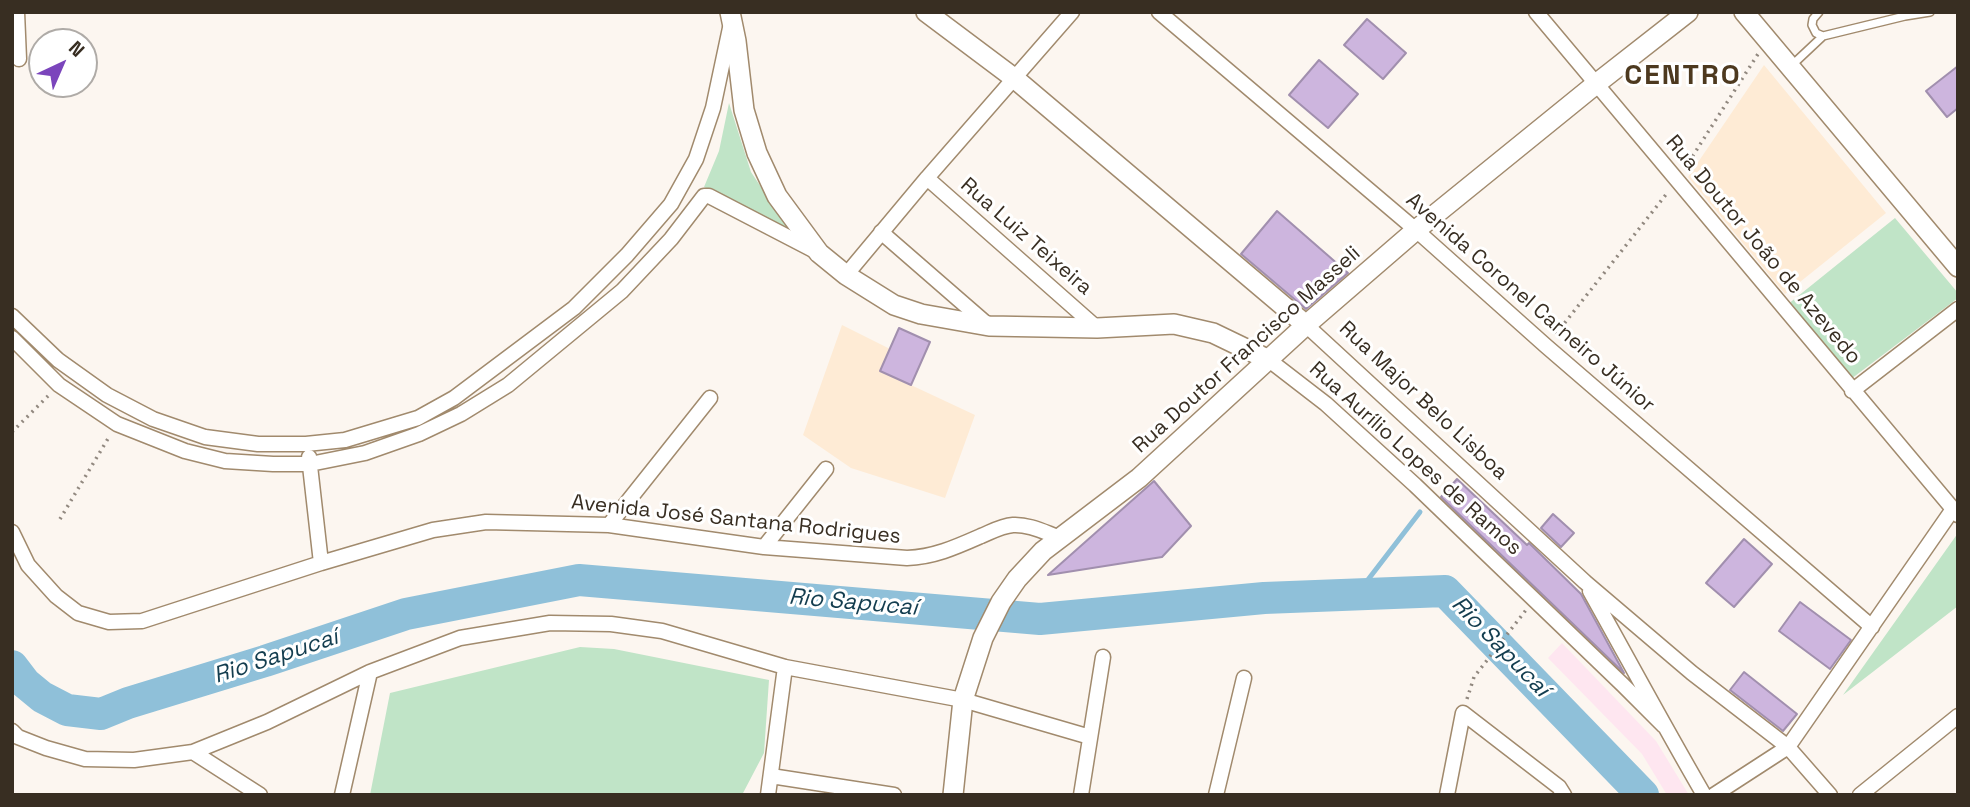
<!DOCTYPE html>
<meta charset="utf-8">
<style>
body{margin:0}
#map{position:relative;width:1970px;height:807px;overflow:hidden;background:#fcf6f0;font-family:"Space Grotesk",sans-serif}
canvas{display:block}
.frame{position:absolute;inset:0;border:14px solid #382e22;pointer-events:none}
.north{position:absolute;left:28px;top:28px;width:70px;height:70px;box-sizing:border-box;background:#fff;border:2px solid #afaba7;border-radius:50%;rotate:44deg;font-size:19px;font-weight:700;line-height:28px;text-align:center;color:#382e22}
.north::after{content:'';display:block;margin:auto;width:24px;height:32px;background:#7b45bc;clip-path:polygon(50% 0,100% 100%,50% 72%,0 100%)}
</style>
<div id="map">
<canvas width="1970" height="807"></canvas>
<div class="frame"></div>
<div class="north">N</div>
</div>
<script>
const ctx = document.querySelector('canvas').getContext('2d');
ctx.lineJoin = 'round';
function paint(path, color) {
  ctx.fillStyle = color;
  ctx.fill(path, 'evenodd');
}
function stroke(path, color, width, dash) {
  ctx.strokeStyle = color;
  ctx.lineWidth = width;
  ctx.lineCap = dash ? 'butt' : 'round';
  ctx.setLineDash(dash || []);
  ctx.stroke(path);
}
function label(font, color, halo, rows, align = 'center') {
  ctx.font = font + ' "Space Grotesk",sans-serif';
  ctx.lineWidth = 6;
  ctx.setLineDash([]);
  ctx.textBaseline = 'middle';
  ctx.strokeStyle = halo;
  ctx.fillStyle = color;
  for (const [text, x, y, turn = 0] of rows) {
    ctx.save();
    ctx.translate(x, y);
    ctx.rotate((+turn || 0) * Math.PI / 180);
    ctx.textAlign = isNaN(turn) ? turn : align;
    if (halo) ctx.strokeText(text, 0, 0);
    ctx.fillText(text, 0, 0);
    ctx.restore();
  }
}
paint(new Path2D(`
 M1562 643 1656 741 1689 795H1667L1642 754 1548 658Z`), '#fee6f0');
paint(new Path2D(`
 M1764 65 1886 213 1785 294 1688 177Z
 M842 325 890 349 881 371 975 415 945 498 851 468 803 435Z`), '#feebd5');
paint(new Path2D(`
 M729 103 751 172 789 229 704 187 719 151Z
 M1895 218 1958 293V298L1851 379 1787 305Z
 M1958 533V606L1843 695Z
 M580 647 614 649 769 680 764 753 742 795H370L390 693Z`), '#c0e4c7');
stroke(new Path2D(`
 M1357 594 1420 512`), '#8fc0d9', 5);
stroke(new Path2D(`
 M12 666 25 683 42 697 67 710 101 714 128 703 265 661 406 614 579 580 1040 619 1264 598 1445 591 1643 795`), '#8fc0d9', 32);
const building = new Path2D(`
 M1367 19 1406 53 1383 79 1344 45Z
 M1319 60 1358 94 1328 128 1289 95Z
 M1958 66V108L1947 117 1926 91Z
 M1277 211 1348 273 1306 309 1241 254Z
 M899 328 930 342 911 385 880 371Z
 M1457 479 1527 545 1529 543 1581 594 1624 673 1441 497Z
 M1154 481 1191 526 1162 557 1048 575Z
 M1553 514 1574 533 1561 547 1541 528Z
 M1744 539 1772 564 1734 607 1706 583Z
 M1800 602 1851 640 1830 669 1779 631Z
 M1744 672 1797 714 1783 731 1730 690Z`);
paint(building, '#cdb5de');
stroke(building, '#a18fae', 2);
const lane = new Path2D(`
 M1819 12 1813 19 1812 25 1816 33 1823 36 1905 16 1930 12
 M1790 67 1823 36`);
const street = new Path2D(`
 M17 12 19 59
 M1159 12 1416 230 1546 346 1872 627
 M1536 12 1958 515
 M927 178 1097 328
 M881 232 988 325
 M846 275 927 178 1072 12
 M12 316 58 360 107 395 153 419 205 437 258 444H306L345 440 418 418 454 398 574 308 627 255 671 204 696 159 713 108 730 28
 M1306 325 1585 582 1692 673 1788 747 1830 795
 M12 338 59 385 117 424 185 451 225 461 273 464H310L365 453 419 434 461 414 508 385 622 291 671 239 704 196H709L815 251
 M1269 360 1326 404 1415 485 1623 685 1664 726
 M1852 391 1958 309
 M309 457 321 563
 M609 525 710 398
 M12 532 28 565 56 596 78 613 109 622 142 621 321 563 433 530 486 522 609 525 764 547 907 558C934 557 956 547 981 536 991 532 1001 526 1013 525 1029 524 1046 533 1061 538
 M764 547 826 469
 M1590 591C1628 659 1665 728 1704 795
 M12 731 18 737 46 748 85 759 134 760 193 752 267 722 370 672 460 638 550 623 611 624 662 631 785 667 963 700 1090 737
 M193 752 260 795
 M771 776 894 795
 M342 795 370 672
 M768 795 785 667
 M1081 795 1103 657
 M1216 795 1244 678
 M1447 795 1463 713 1559 787 1564 795
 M1714 795 1788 747 1953 509
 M1860 795 1958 716`);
const secondary = new Path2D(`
 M730 12 736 41 744 110 757 153 777 196 819 253 846 275 894 305 921 314 989 326 1097 328 1174 324 1213 333 1269 360
 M926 12 1014 78 1306 325
 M1744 12 1958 267
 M953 795 963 700 983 638 1001 602 1017 579 1043 551 1139 478 1306 325 1416 230 1596 84 1688 12`);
stroke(lane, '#a18a6d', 10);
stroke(street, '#a18a6d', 17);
stroke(secondary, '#a18a6d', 22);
stroke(new Path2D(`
 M1685 168 1758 54
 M1556 334 1668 192
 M12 432 50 394
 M60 519 109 437
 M1467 699 1474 677 1526 610`), '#91887f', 3.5, [2, 5]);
stroke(lane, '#fff', 7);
stroke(street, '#fff', 14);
stroke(secondary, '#fff', 19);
label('21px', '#382e22', '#fff', [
 ["Rua Luiz Teixeira",1026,237,41],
 ["Rua Doutor João de Azevedo",1763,250,50],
 ["Avenida Coronel Carneiro Júnior",1530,303,41],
 ["Rua Doutor Francisco Masseli",1247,350,-42],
 ["Rua Major Belo Lisboa",1423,401,43],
 ["Rua Aurílio Lopes de Ramos",1415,459,42],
 ["Avenida José Santana Rodrigues",736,520,6]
]);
label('italic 23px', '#133d4f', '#fff', [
 ["Rio Sapucaí",853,603,5],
 ["Rio Sapucaí",1500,647,46],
 ["Rio Sapucaí",276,657,-18]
]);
ctx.letterSpacing = '2px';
label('bold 28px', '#4d391f', '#fff', [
 ["CENTRO",1683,76]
]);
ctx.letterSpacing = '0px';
</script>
